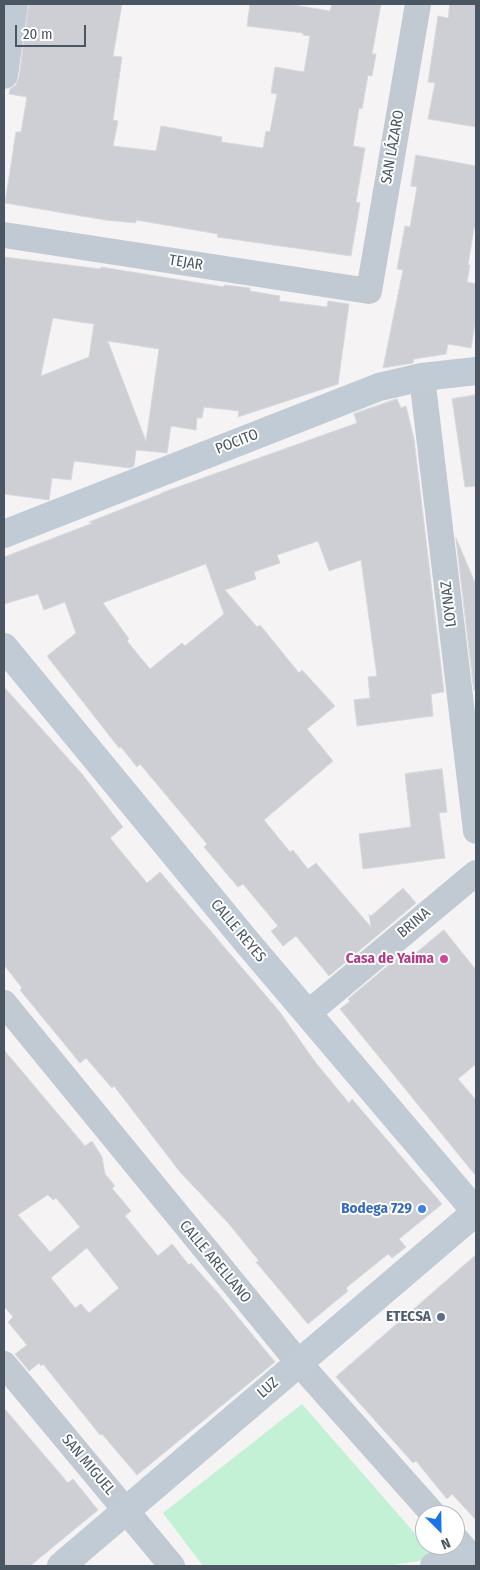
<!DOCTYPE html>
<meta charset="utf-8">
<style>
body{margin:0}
#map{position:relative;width:480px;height:1570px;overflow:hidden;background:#f5f3f3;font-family:"Fira Sans Condensed",sans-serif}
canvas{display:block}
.frame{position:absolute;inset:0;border:5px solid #4a5661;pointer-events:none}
.north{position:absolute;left:415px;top:1505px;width:50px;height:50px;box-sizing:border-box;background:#fff;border:1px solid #b7bbc0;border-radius:50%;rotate:157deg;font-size:14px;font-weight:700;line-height:20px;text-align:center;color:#4a5661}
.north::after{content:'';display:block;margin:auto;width:18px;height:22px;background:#1a73e8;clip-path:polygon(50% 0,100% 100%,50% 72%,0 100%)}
.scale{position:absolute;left:15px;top:25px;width:71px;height:22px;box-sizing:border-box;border:2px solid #4a5661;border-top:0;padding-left:6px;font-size:15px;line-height:18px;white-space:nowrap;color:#4a5661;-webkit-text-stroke:4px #fff;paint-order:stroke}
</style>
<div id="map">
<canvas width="480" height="1570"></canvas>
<div class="frame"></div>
<div class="north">N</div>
<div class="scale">20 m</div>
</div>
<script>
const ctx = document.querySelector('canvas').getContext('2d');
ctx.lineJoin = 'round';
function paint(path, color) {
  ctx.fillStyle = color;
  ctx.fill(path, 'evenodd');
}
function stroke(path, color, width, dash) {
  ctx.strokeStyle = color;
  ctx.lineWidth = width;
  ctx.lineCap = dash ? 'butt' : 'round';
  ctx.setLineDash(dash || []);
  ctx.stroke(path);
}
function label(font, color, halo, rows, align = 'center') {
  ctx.font = font + ' "Fira Sans Condensed",sans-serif';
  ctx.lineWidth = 4;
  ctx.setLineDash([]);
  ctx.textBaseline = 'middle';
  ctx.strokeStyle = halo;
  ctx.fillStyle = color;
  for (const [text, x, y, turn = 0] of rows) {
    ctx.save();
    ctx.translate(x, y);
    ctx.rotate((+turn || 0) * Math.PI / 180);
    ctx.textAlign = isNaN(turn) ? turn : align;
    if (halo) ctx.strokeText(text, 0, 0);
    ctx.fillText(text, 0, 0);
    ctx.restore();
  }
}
paint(new Path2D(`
 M302 1404 425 1545 439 1558 386 1566H203L163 1513Z`), '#c3f1d5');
const building = new Path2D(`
 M29 4H122L113 56 122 57 113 120 118 121 113 146 156 151 161 126 222 137 221 142 263 148 266 131 270 132 277 94 271 93 275 67 304 72 310 36 303 35V33L247 26 250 4H288L330 11 332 4H381L372 54H376L372 76 368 75 362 109 359 108 353 146 365 148 356 202 360 203 351 256 217 237 218 234 136 220V223L105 220 5 203 16 132H21L27 97 9 94 10 89 16 85 19 77Z
 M450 4H476V127L428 119 435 83 428 82 438 16 448 18Z
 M416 155 476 166V228H474L468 265H470L467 282 476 284V318L471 348 448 344 446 354 414 359 413 363 383 368 403 270 397 269 405 226 410 227 417 187 411 186Z
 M4 257 101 269V267L224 287V285L250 288V291L280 296 279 301 327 307 328 301 349 304 338 384 238 417 239 411 204 407 202 418H197L196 430 171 426 167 453 136 450 134 466 130 468 74 461 71 480 52 478 49 500 4 494ZM53 318 94 324 89 357 41 376ZM108 341 159 349 146 441Z
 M476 395V486L465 487 452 399Z
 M397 399 401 408 406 406 414 439 444 692 431 694 433 716 357 726 354 700 370 698 368 677 377 676 361 560 329 571 318 541 277 555 280 563 254 572 256 579 225 590 257 627 260 625 299 673 302 670 335 706 307 729 333 761 264 820 290 852 293 850 308 869 316 863 371 927 369 914 371 916 403 888 416 903 329 976 296 936 283 946 271 931 278 926 243 884 238 887 204 847 207 844 140 764 137 767 121 747 119 748 47 656 76 633 65 602 44 610 38 594 4 604V557L93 523 89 522 163 493H161L357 423 354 414ZM206 564 224 614 185 646 182 643 150 669 127 641 129 639 103 603Z
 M456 538 476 585V689L474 690Z
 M4 687 82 774 123 827 110 838 147 883 160 872 279 1011 316 1063 349 1103 352 1099 442 1204 399 1239 406 1247 392 1258 388 1254 346 1288 348 1291 308 1324 256 1262 259 1261 229 1224 180 1172 114 1086 112 1088 86 1058 80 1063 20 990 22 988 4 965Z
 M442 769 447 812 439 813 445 858 363 869 359 834 411 827 405 774Z
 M444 930 476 970V1064L458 1079 476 1100V1176L340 1009 350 1001 348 999 402 954 407 960Z
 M4 1050 85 1146 92 1141 102 1157 105 1174 115 1186 112 1188 131 1211 125 1216 158 1256 172 1244 189 1265 191 1263 218 1293 275 1362 137 1475 102 1434 100 1435 43 1364 41 1366 39 1363 29 1371 15 1354 27 1345 8 1322 13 1317 4 1306ZM48 1195 53 1200 56 1198 80 1227 50 1252 18 1215ZM87 1248 119 1288 89 1313 81 1304 75 1308 51 1278Z
 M476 1255V1520L452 1494 447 1499 416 1461 413 1463 336 1377Z
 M4 1408 68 1483 73 1479 98 1510 30 1566H4Z`);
paint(building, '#cdcfd5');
stroke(building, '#d7d9de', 1);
stroke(new Path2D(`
 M4 235 369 291 418 4
 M422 377 476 831
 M4 1003 298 1362 434 1515
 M307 1014 476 873
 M4 1364 172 1566
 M455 1538 476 1562`), '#c1cad2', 26);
stroke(new Path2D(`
 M4 75 14 4
 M4 534 379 387 422 377 476 371
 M4 647 246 941 476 1212
 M61 1566 476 1212
 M434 1566 476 1558`), '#c1cbd6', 28);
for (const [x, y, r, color] of [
 [444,959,5,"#d1479c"],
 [422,1209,5,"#3f7fe0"],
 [441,1317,5,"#5c6f8a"]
]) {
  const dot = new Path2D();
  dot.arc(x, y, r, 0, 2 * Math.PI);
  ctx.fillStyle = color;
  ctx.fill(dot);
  stroke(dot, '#fff', 2);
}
label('15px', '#4a5661', '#fff', [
 ["SAN LÁZARO",393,147,-80],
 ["TEJAR",186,263,9],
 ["POCITO",237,442,-21],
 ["LOYNAZ",449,604,-97],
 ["BRINA",414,923,-40],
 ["CALLE REYES",238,931,50],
 ["CALLE ARELLANO",215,1262,50],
 ["LUZ",268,1388,-41],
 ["SAN MIGUEL",88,1465,50]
]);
label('bold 15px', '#b23c85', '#fff', [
 ["Casa de Yaima",434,959]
], 'right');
label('bold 15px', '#366cbe', '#fff', [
 ["Bodega 729",412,1209]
], 'right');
label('bold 15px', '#4e5e75', '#fff', [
 ["ETECSA",431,1317]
], 'right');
</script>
